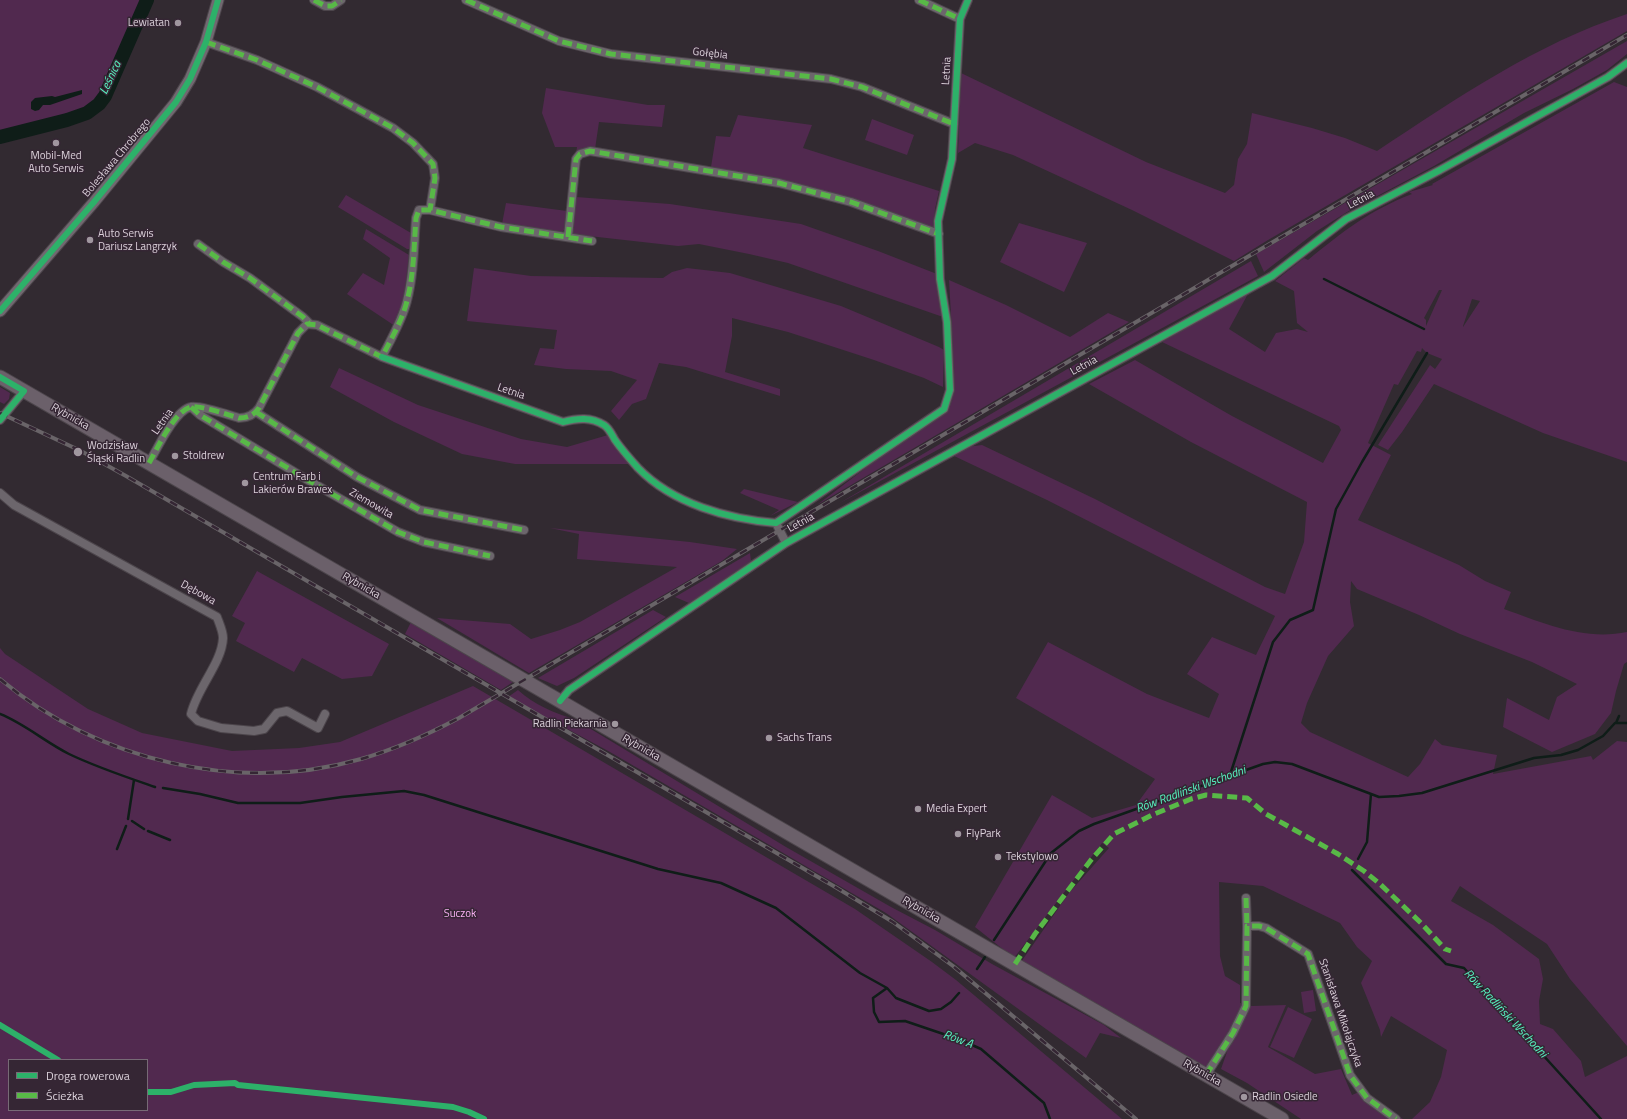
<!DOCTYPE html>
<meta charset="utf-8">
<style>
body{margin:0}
#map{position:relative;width:1627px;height:1119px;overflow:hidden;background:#322a31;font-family:"Titillium Web",sans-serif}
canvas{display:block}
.legend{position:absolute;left:8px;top:1059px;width:140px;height:52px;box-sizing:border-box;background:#352634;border:1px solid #776a76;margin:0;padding:5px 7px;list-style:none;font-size:12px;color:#dbd1da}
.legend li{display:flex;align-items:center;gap:8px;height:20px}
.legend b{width:20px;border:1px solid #776a76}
</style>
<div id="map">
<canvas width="1627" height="1119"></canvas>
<ul class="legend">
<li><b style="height:5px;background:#2db169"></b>Droga rowerowa</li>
<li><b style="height:5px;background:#58b947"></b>Ścieżka</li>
</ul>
</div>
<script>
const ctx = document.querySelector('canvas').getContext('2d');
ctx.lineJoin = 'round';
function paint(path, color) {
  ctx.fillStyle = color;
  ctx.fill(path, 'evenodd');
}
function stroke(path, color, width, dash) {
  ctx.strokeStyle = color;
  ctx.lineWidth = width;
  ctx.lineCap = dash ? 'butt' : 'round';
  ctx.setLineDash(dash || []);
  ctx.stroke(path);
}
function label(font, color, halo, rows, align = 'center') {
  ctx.font = font + ' "Titillium Web",sans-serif';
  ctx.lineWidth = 3;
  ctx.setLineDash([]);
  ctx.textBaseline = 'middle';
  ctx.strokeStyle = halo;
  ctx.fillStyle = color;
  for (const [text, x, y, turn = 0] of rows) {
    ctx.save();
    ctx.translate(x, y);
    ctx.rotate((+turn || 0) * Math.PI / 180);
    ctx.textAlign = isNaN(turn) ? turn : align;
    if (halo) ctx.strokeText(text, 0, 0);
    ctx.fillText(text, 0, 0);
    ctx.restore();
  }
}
paint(new Path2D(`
 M0 0H144L99 97 93 104 83 110 0 131Z
 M1627 14V31L1268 240 1234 261 1132 210 1013 155 975 143 958 153 961 73 1146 162 1225 193 1234 185 1238 159 1247 144 1252 113 1312 128 1345 138 1377 151C1457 98 1536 44 1627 14Z
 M1627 41V54L1607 70 1573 89 1524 113 1434 166 1347 212 1317 231 1264 272 1256 254Z
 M1614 82 1627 87V462L1543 433 1434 384 1402 432 1388 450 1378 445 1430 365 1435 369 1442 359 1427 353 1422 348 1421 352 1417 351 1398 385 1394 384 1368 443 1391 455 1358 520 1459 565 1485 581 1511 592 1504 609C1543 623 1584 641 1627 632V662L1624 664 1616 691 1611 713 1595 734 1552 752 1503 727 1507 698 1549 720 1557 697 1577 684 1532 662 1460 634 1419 615 1357 589 1351 581 1350 602 1354 626 1328 656 1307 703 1301 723 1310 732 1408 777 1420 764 1435 739 1442 745 1497 755 1493 774 1591 756 1593 760 1617 741 1627 742V1046L1570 979 1547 944 1460 886 1451 901 1493 925 1539 959 1543 979 1539 1001 1540 1024 1553 1029 1581 1061 1585 1077 1627 1056V1119H1412L1430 1102 1441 1077 1447 1050 1391 1016 1381 1037 1380 1030 1361 983 1372 961 1357 947 1340 923 1263 886 1219 882 1220 956 1225 976 1240 985V1003L1252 1006 1286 1005 1268 1047 1315 1074 1341 1069 1352 1095 1366 1089 1370 1096 1403 1119H1301L1247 1083 1221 1069 1228 1049 1205 1067 1021 962 1069 893 1109 848 1102 843 1014 958 975 927 1052 795 1092 818 1136 805 1155 779 1016 698 1048 642 1147 694 1209 718 1219 694 1187 674 1212 637 1256 655 1275 616 1047 500 952 455 966 447 982 445 1095 499 1265 587 1285 594 1304 542 1307 502 1191 442 1089 384 1135 360 1232 416 1323 463 1341 430 1339 426 1162 342 1249 292 1229 329 1265 352 1276 333 1297 329 1308 332 1297 323 1294 291 1275 281 1304 258 1308 260C1342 232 1370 210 1412 194L1409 192 1433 185 1432 184ZM1439 290H1442L1426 326V320L1424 318ZM1472 299 1480 301 1463 327V326Z
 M546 88 648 105H665L662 127 599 122 595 149 576 154 577 147H555L542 113Z
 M738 115 812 125 803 148 939 191 935 209 934 229 711 167 716 136 730 137Z
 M872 119 914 135 907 155 865 140Z
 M346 195 411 233 410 249H407L338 207Z
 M576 197 670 204 801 224 878 251 937 274 943 317 788 263 749 254 699 244 678 246 571 234 573 198Z
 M506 203 567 211 566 228 562 232H555L502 224Z
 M1019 223 1087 243 1064 292 1000 262Z
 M366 229 409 255 403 306 395 326 347 294 363 273 384 285 390 258 363 239Z
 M1251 261 1258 276 838 504Z
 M474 268 531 276 663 278 672 272 687 268 730 273 841 306 939 347 944 350 943 387 924 378 874 360 788 332 732 318V336L725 372 780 389V396L686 367 659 363 646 399 632 404 619 420 611 411 637 380 611 371 566 369 534 365 540 348 554 349 557 330 467 321Z
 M949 280 1006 305 1070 337 1108 313 1129 322 817 505 888 451 945 413 952 399 953 351Z
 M339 368 418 405 521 439 567 447 608 435 629 464H515L462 454 394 422 330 387Z
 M0 387 10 393 9 399 4 404 0 402Z
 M744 489 798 502 770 516 779 510 740 493Z
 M550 528 690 542 737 549 722 561 529 673 437 618 510 624 531 639 560 630 580 622 677 567 577 559 579 534Z
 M750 553 751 561 689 603 675 597Z
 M257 571 389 644 372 676 342 679 302 658 294 672 236 641 245 623 232 616Z
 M653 610 666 617 574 678 557 686 538 678Z
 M411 622 513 682 501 690 405 634Z
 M0 648 5 654 88 709 142 733 232 751 299 748 340 742 473 686 855 909 932 962 956 980 1122 1119H0ZM9 1060H147V1110H9Z
 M518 690C534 705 555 713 576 720L786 847 891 907 935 930 992 964 1104 1025 1121 1038 1100 1033 1086 1058 886 913 610 752 508 697Z
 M1313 990 1316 1011 1304 1013 1301 992Z
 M1288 1007 1312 1019 1294 1058 1270 1047Z`), '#51294f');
paint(new Path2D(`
 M82 90V94L50 105H43L39 110 35 111 31 109V102L35 98 52 96 55 97Z`), '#0f1d18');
stroke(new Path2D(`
 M1324 279 1424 329
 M0 714C25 724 45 742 69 754 96 767 126 777 155 787
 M1616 723 1619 716
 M1230 775 1273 642 1290 620 1313 610 1336 509 1362 462 1427 353
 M163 788 200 794 238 803H300L342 797 404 791 424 795 658 869 721 883 776 908 860 973 887 988 896 998 929 1011 941 1009 951 1002 959 993
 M128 819 134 780
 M132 821 144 829
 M148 831 170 840
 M117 849 126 826
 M1358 859 1367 842 1371 794
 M1352 870 1446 964 1464 968 1601 1119
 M994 940 1051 853 1079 831 1094 824 1263 764 1275 762 1292 764 1379 797 1399 796 1422 793 1534 758 1561 755 1578 750 1603 736 1615 723H1627
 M977 969 985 957
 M887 988 873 998 874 1012 879 1022 905 1021 961 1040 981 1049 1044 1103 1050 1119`), '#0f1d18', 2.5);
stroke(new Path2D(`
 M0 137 67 120 87 113 99 104 105 96 147 0`), '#0f1d18', 14);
const street = new Path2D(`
 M314 0 325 6H332L341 0
 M466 0 559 41 611 54 831 79 862 87 954 124
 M919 0 960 19
 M206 42 257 60 317 87 393 128 413 143 433 164 435 178 430 210
 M568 237 576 159 580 154 590 151 779 183 851 202 939 234
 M198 244 223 262 250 278 303 317 309 323
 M382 357 563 422C578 418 591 417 604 425 609 428 612 435 615 440 622 450 630 459 638 468 673 504 728 519 776 523L944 409 950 390 947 322 940 279 938 221 952 159 960 19 968 0
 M191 407 200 415 306 479 398 532 424 542 490 556
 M256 412 357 477 420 510 524 530
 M0 420 24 391
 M149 463C157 449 175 410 191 407 200 405 229 415 239 418 248 418 254 415 259 408L298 333 307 324 317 325 382 357C391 339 402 321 407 301 414 274 414 245 416 218L419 210H430L501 227 592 241
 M0 493 14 505 217 617C219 623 223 631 223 638 222 663 197 688 191 714L198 721 221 728 254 731 264 729 277 713 287 711 318 728 325 714
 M776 523 786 543
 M560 701 569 690 786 543 1272 276 1346 219 1440 170 1608 77 1627 63
 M1246 898 1247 926
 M1206 1075 1233 1033 1246 1006 1247 926H1259L1266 928 1308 954 1350 1075 1367 1098 1396 1119`);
const secondary = new Path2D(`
 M0 311 94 202 176 102 190 79 206 42 218 0`);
const primary = new Path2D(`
 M0 377 1282 1119`);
stroke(street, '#4c454b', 10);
stroke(secondary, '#4c454b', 13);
stroke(primary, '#4c454b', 15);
stroke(street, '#6c666c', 8);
stroke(secondary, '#716870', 11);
stroke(primary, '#6b606a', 13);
const rail = new Path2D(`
 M0 413 81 451 126 476 837 888 893 922 953 966 1136 1119
 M0 679C97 761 239 794 361 759 396 749 427 735 459 718L1627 35`);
stroke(rail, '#696468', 4);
stroke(rail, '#352634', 2.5, [8]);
stroke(new Path2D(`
 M314 0 325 6H332L341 0
 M466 0 559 41 611 54 831 79 862 87 954 124
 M919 0 960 19
 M206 42 257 60 317 87 393 128 413 143 433 164 435 178 430 210
 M568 237 576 159 580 154 590 151 779 183 851 202 939 234
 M198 244 223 262 250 278 303 317 309 323
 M191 407 200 415 306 479 398 532 424 542 490 556
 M256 412 357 477 420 510 524 530
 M149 463C157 449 175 410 191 407 200 405 229 415 239 418 248 418 254 415 259 408L298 333 307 324 317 325 382 357C391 339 402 321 407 301 414 274 414 245 416 218L419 210H430L501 227 592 241
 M1246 898 1247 926
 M1015 964 1035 934 1091 860 1114 834 1152 815 1191 799 1206 795 1247 798 1266 814 1338 854 1364 871 1380 884 1421 923 1445 949 1451 951
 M1206 1075 1233 1033 1246 1006 1247 926H1259L1266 928 1308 954 1350 1075 1367 1098 1396 1119`), '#58b947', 5, [10, 5]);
stroke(new Path2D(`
 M0 311 94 202 176 102 190 79 206 42 218 0
 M382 357 563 422C578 418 591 417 604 425 609 428 612 435 615 440 622 450 630 459 638 468 673 504 728 519 776 523L944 409 950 390 947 322 940 279 938 221 952 159 960 19 968 0
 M0 377 24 391 0 420
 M560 701 569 690 786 543 1272 276 1346 219 1440 170 1608 77 1627 63
 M0 1025 58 1060
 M147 1092H171L194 1085 235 1083 238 1085 453 1107 469 1112 484 1119`), '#2db169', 6);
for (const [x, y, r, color] of [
 [178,23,4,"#a0979f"],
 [56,143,4,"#a0979f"],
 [90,240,4,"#a0979f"],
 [78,452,5,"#a0979f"],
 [175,456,4,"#a0979f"],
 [245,483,4,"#a0979f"],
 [615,724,4,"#a0979f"],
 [769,738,4,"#a0979f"],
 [918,809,4,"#a0979f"],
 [958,834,4,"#a0979f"],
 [998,857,4,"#a0979f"],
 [1244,1097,4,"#a0979f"]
]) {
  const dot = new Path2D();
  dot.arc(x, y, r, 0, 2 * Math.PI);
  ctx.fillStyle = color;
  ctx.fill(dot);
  stroke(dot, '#352634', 1.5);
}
label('11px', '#dbd1da', '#352634', [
 ["Lewiatan",170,23,"right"],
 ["Mobil-Med",56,156,"center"],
 ["Auto Serwis",56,169,"center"],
 ["Auto Serwis",98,234],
 ["Dariusz Langrzyk",98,247],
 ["Wodzisław",87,446],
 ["Śląski Radlin",87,459],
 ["Stoldrew",183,456],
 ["Centrum Farb i",253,477],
 ["Lakierów Brawex",253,490],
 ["Radlin Piekarnia",607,724,"right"],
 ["Sachs Trans",777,738],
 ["Media Expert",926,809],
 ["FlyPark",966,834],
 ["Tekstylowo",1006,857],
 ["Radlin Osiedle",1252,1097]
], 'left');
label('11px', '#dbd1da', '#352634', [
 ["Gołębia",710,54,6],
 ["Letnia",947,71,-87],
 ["Bolesława Chrobrego",117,158,-50],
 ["Letnia",1361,200,-28],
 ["Letnia",1084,366,-29],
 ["Letnia",511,392,19],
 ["Rybnicka",70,417,30],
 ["Letnia",163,422,-55],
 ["Ziemowita",371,504,30],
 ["Letnia",801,523,-29],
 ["Rybnicka",361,586,30],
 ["Dębowa",198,593,29],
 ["Rybnicka",641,748,30],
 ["Rybnicka",921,910,30],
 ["Stanisława Mikołajczyka",1340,1013,71],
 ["Rybnicka",1202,1073,30]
]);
label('11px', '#f9b0f4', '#352634', [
 ["Suczok",460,914]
]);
label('italic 12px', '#57f5c1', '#352634', [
 ["Leśnica",111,78,-65],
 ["Rów Radliński Wschodni",1191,790,-20],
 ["Rów Radliński Wschodni",1505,1014,47],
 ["Rów A",958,1040,20]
]);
</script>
